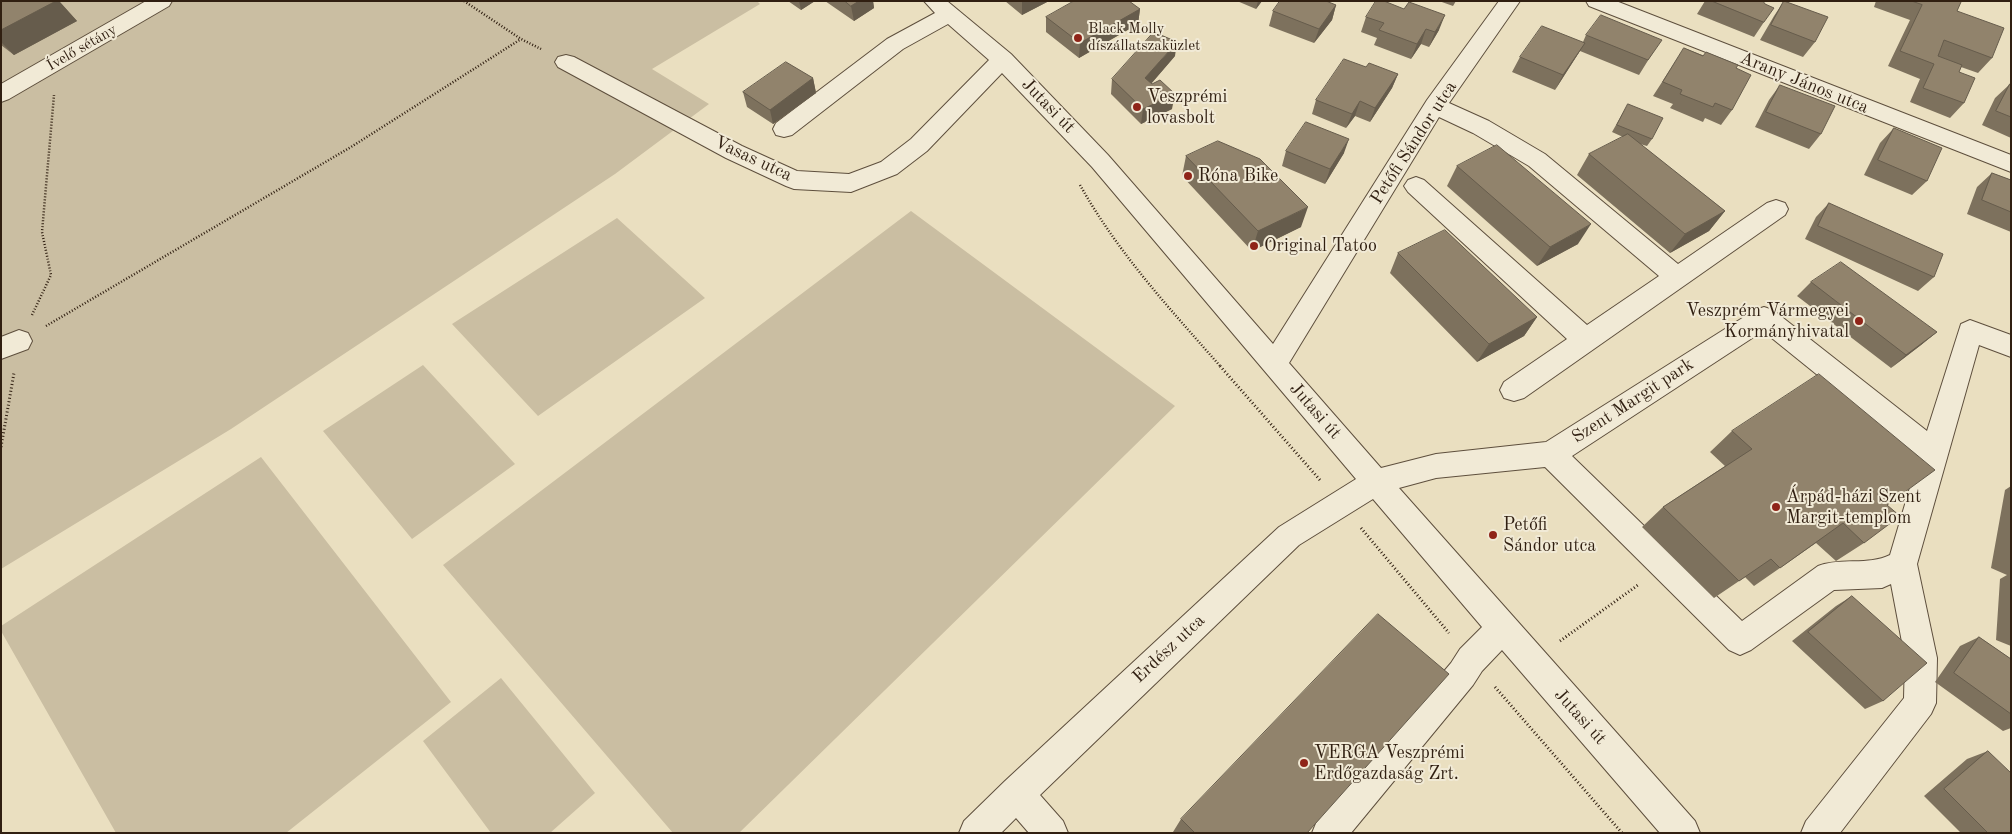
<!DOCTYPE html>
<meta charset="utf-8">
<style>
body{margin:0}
#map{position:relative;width:2012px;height:834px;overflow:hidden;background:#eadfc0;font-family:"Old Standard TT",serif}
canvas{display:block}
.frame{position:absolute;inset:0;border:2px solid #301f11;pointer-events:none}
</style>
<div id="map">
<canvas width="2012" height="834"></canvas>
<div class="frame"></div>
</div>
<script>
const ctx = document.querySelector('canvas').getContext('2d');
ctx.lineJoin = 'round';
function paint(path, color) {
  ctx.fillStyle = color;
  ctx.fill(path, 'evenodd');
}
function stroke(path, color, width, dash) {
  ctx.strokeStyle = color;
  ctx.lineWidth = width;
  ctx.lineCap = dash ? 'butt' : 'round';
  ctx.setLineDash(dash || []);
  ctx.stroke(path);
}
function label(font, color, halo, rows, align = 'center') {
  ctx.font = font + ' "Old Standard TT",serif';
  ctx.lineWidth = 4;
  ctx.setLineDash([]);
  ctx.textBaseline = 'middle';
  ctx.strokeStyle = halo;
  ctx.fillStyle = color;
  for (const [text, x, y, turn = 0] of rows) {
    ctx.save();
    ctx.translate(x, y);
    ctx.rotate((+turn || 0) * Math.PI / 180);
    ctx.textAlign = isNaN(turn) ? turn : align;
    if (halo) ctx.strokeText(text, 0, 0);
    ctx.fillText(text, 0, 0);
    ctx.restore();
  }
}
paint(new Path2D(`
 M1 1H757L760 4 652 69 709 104 615 174 231 429 1 569Z
 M911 211 1175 406 739 833H673L443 565Z
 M617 218 705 298 538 416 452 324Z
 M423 365 515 464 412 539 323 431Z
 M261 457 451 702 286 833H116L1 631V626Z
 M501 678 595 793 550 833H491L423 741Z`), '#cabea2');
const minor = new Path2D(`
 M146 1H172L169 6 9 99 1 102V84Z
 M924 1H947L1011 54 1108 155 1273 344 1427 100 1499 1H1520L1449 103 1489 121 1545 154 1678 264 1767 203 1776 200 1785 203 1788 209 1785 215 1524 398 1514 401 1504 398 1500 390 1504 382 1567 339 1408 192 1404 186 1408 180 1416 177 1424 180 1587 325 1659 276 1529 166 1473 133 1439 117 1289 363 1381 468 1436 454 1546 442 1755 310 1764 307 1773 310 1927 431 1961 324 1970 320 2011 335V357L1979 345 1917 564 1937 658 1936 703 1931 714 1840 833H1801L1806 821 1904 698 1905 658 1891 584 1882 588 1834 590 1751 650 1740 655 1729 650 1545 467 1436 478 1399 488 1695 821 1700 833H1660L1502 650 1482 671 1473 685 1351 833H1312L1317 821 1451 663 1460 649 1482 627 1373 499 1299 545 1040 795 1063 821 1068 833H1029L1016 818 1001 833H959L964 821 1005 781 1279 527 1356 479 1092 167 1002 73 927 151 897 174 851 192 794 189 786 186 726 158 558 67 555 62 558 57 566 55 574 57 742 146 797 171 849 174 881 162 911 139 989 60 948 24 903 49 792 135 784 137 776 135 773 129 776 123 887 39 935 13ZM1763 331 1919 457 1890 555C1868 566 1841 557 1818 566L1742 621 1572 456Z
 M1586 1H1616L2011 155V172L1589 6Z
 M19 330 28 333 32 341 28 349 1 359V337Z`);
stroke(minor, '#5e4f3d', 2);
stroke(new Path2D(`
 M464 1 521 39 541 49
 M1080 185C1118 253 1170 309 1221 367
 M32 315 51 275 42 232 54 95
 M46 326 351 147 521 39`), '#301f11', 2.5, [1, 2]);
stroke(new Path2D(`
 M1220 366 1320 480
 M1 447 14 373
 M1361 528 1449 633
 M1560 641 1638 585
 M1495 687 1622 833`), '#301f11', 3, [1, 2.5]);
paint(minor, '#f1ead6');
paint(new Path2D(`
 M1 1H59L77 21 14 55 1 45Z
 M788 1H815L801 10Z
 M825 1H873L874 8 854 21Z
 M1005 1H1049L1022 15Z
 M1237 1H1262L1256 9Z
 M1439 1H1456L1453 6Z
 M1705 1H1763L1764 22 1754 37 1697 14Z
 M1784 1 1815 42 1803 57 1760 40 1774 16Z
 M1876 1H1960L1957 11 1992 58 1978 73 1961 67 1959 72 1964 103 1950 118 1910 102 1920 79 1888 66 1910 20 1874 7Z
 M1336 5 1332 20 1314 43 1269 26 1273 11Z
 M1140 9 1138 24 1079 58 1046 32V17Z
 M1366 17 1439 30 1429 47 1421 44 1411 59 1374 45 1377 38 1361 32Z
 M1586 35 1652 54 1639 75 1580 51 1555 90 1512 72 1520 57 1583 42Z
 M1684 48 1736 68 1732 110 1721 125 1705 118 1703 122 1670 108 1673 104 1653 96Z
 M1175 56 1151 84 1172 109 1141 124 1111 94 1112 79Z
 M1366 67 1398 74 1392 88 1370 122 1355 116 1346 128 1312 114 1316 100Z
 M813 78 816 93 773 124 747 107 743 92Z
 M2010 84H2011V138L1982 125 1995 98Z
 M1780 85 1821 134 1809 149 1755 127 1769 100Z
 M1628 104 1652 139 1647 146 1640 144 1725 211 1709 231 1670 253 1577 175 1589 154 1623 137 1612 132Z
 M1894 128 1927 181 1912 195 1864 175 1880 143Z
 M1286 151 1344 153 1325 184 1282 166Z
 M1186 156 1301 227 1252 251 1182 176Z
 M1457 166 1578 244 1537 266 1447 186Z
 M1992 173 2011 180V232L1967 214 1977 187Z
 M1829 203 1934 277 1918 291 1805 239 1816 217Z
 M1398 253 1537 317 1524 336 1477 362 1390 273Z
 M1811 282 1937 332 1921 345 1891 368 1797 296Z
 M1732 431 1887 505 1864 543 1836 561 1816 543 1754 586 1745 577 1714 598 1642 527 1663 507 1725 466 1710 452Z
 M2011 486V646L1996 640 2000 579 2007 575 1991 568 2005 490Z
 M1852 596 1883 701 1865 709 1792 641 1836 606Z
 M1979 637 2011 659V728L2003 731 1935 682 1960 646Z
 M1988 751 2011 833H1961L1924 796 1967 759Z
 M1181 819 1307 833H1174L1173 832Z`), '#7d715d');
paint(new Path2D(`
 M56 1H59L77 21 14 55 1 42V30Z
 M799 1H815L801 10Z
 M859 1H873L874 8 854 21 851 6Z
 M1022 1H1049L1022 15Z
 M1258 1H1262L1256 9Z
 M1336 5 1332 20 1314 43 1319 29Z
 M1140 9 1138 24 1079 58 1080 43Z
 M1445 15 1439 30 1429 47 1435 32Z
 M1426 29 1421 44 1411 59 1417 44Z
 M1177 42 1175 56 1143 93 1145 78Z
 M1585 43 1576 57 1555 90 1563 75Z
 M1398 74 1392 88 1370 122 1375 108Z
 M813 78 816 93 773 124 770 110Z
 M1175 94 1172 109 1141 124 1143 109Z
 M1360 101 1355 116 1346 128 1352 114Z
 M1349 139 1344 153 1325 184 1330 169Z
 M1308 207 1301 227 1252 251 1258 231Z
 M1725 211 1709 231 1670 253 1685 234Z
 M1591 224 1578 244 1537 266 1550 247Z
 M1537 317 1524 336 1477 362 1489 344Z
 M1937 332 1921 345 1891 368 1906 355Z`), '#665c4c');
const building = new Path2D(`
 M1 1H56L1 30Z
 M845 1H859L851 6Z
 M1074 1H1129L1140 9 1080 43 1046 17Z
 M1280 1H1326L1336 5 1319 29 1273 11Z
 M1376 1H1384L1404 9 1409 2 1445 15 1435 32 1426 29 1417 44 1379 30 1384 23 1366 17Z
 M1712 1H1763L1765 4 1774 8 1764 22Z
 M1784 1 1828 17 1815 42 1771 25Z
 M1912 1H1960L1961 2 1957 11 2004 28 1992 58 1944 40 1938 56 1962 65 1959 72 1975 78 1964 103 1923 88 1934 64 1900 51 1922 5Z
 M1601 15 1662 40 1648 60 1586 35Z
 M1542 26 1585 43 1563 75 1520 57Z
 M1154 32 1177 42 1145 78 1152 84 1160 80 1175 94 1143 109 1112 79Z
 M1684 48 1703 56 1706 52 1738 65 1736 68 1751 75 1732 110 1715 103 1713 107 1680 94 1682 90 1663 82Z
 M1344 59 1366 67 1369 63 1398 74 1375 108 1360 101 1352 114 1316 100Z
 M786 62 813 78 770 110 743 92Z
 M2010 84H2011V117L1996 111Z
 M1780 85 1835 106 1821 134 1766 112Z
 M1628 104 1663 118 1652 139 1617 125Z
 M1306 122 1349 139 1330 169 1286 151Z
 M1894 128 1942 148 1927 181 1878 160Z
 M1628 134 1725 211 1685 234 1589 154Z
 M1218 141 1260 159 1308 207 1258 231 1186 156Z
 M1497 145 1591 224 1550 247 1457 166Z
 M1992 173 2011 180V212L1982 200Z
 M1829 203 1943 254 1934 277 1818 226Z
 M1445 230 1537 317 1489 344 1398 253Z
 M1841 262 1937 332 1906 355 1811 282Z
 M1819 374 1935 470 1887 505 1900 516 1864 543 1843 523 1780 568 1771 559 1739 581 1663 507 1752 449 1732 431Z
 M1852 596 1927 663 1883 701 1808 632Z
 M1378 614 1449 674 1307 833H1195L1181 819Z
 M1979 637 2011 659V714L1954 673Z
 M1988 751 2011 773V833H1988L1944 789Z`);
paint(building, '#91836c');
stroke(building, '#665c4c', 1);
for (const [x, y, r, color] of [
 [1078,38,5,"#8f2418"],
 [1137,107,5,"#8f2418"],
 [1188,176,5,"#8f2418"],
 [1254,246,5,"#8f2418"],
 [1859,321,5,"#8f2418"],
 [1776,507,5,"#8f2418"],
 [1493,535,5,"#8f2418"],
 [1304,763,5,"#8f2418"]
]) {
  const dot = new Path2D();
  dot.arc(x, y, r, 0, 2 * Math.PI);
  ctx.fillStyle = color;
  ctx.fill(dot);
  stroke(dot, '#f1ead6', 2);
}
label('15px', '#301f11', '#f1ead6', [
 ["Black Molly",1088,29],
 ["díszállatszaküzlet",1088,46]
], 'left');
label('15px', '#301f11', '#f1ead6', [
 ["Ívelő sétány",82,48,-30]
]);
label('18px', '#301f11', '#f1ead6', [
 ["Arany János utca",1804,83,22],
 ["Jutasi út",1048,106,46],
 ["Petőfi Sándor utca",1414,143,-57],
 ["Vasas utca",753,159,25],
 ["Szent Margit park",1633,401,-33],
 ["Jutasi út",1315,411,49],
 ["Erdész utca",1169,649,-43],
 ["Jutasi út",1580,717,48]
]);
label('18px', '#301f11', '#f1ead6', [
 ["Veszprémi",1147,97],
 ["lovasbolt",1147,118],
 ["Róna Bike",1198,176],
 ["Original Tatoo",1264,246],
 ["Veszprém Vármegyei",1849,311,"right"],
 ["Kormányhivatal",1849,332,"right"],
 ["Árpád-házi Szent",1786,497],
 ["Margit-templom",1786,518],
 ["Petőfi",1503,525],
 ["Sándor utca",1503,546],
 ["VERGA Veszprémi",1314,753],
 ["Erdőgazdaság Zrt.",1314,774]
], 'left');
</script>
